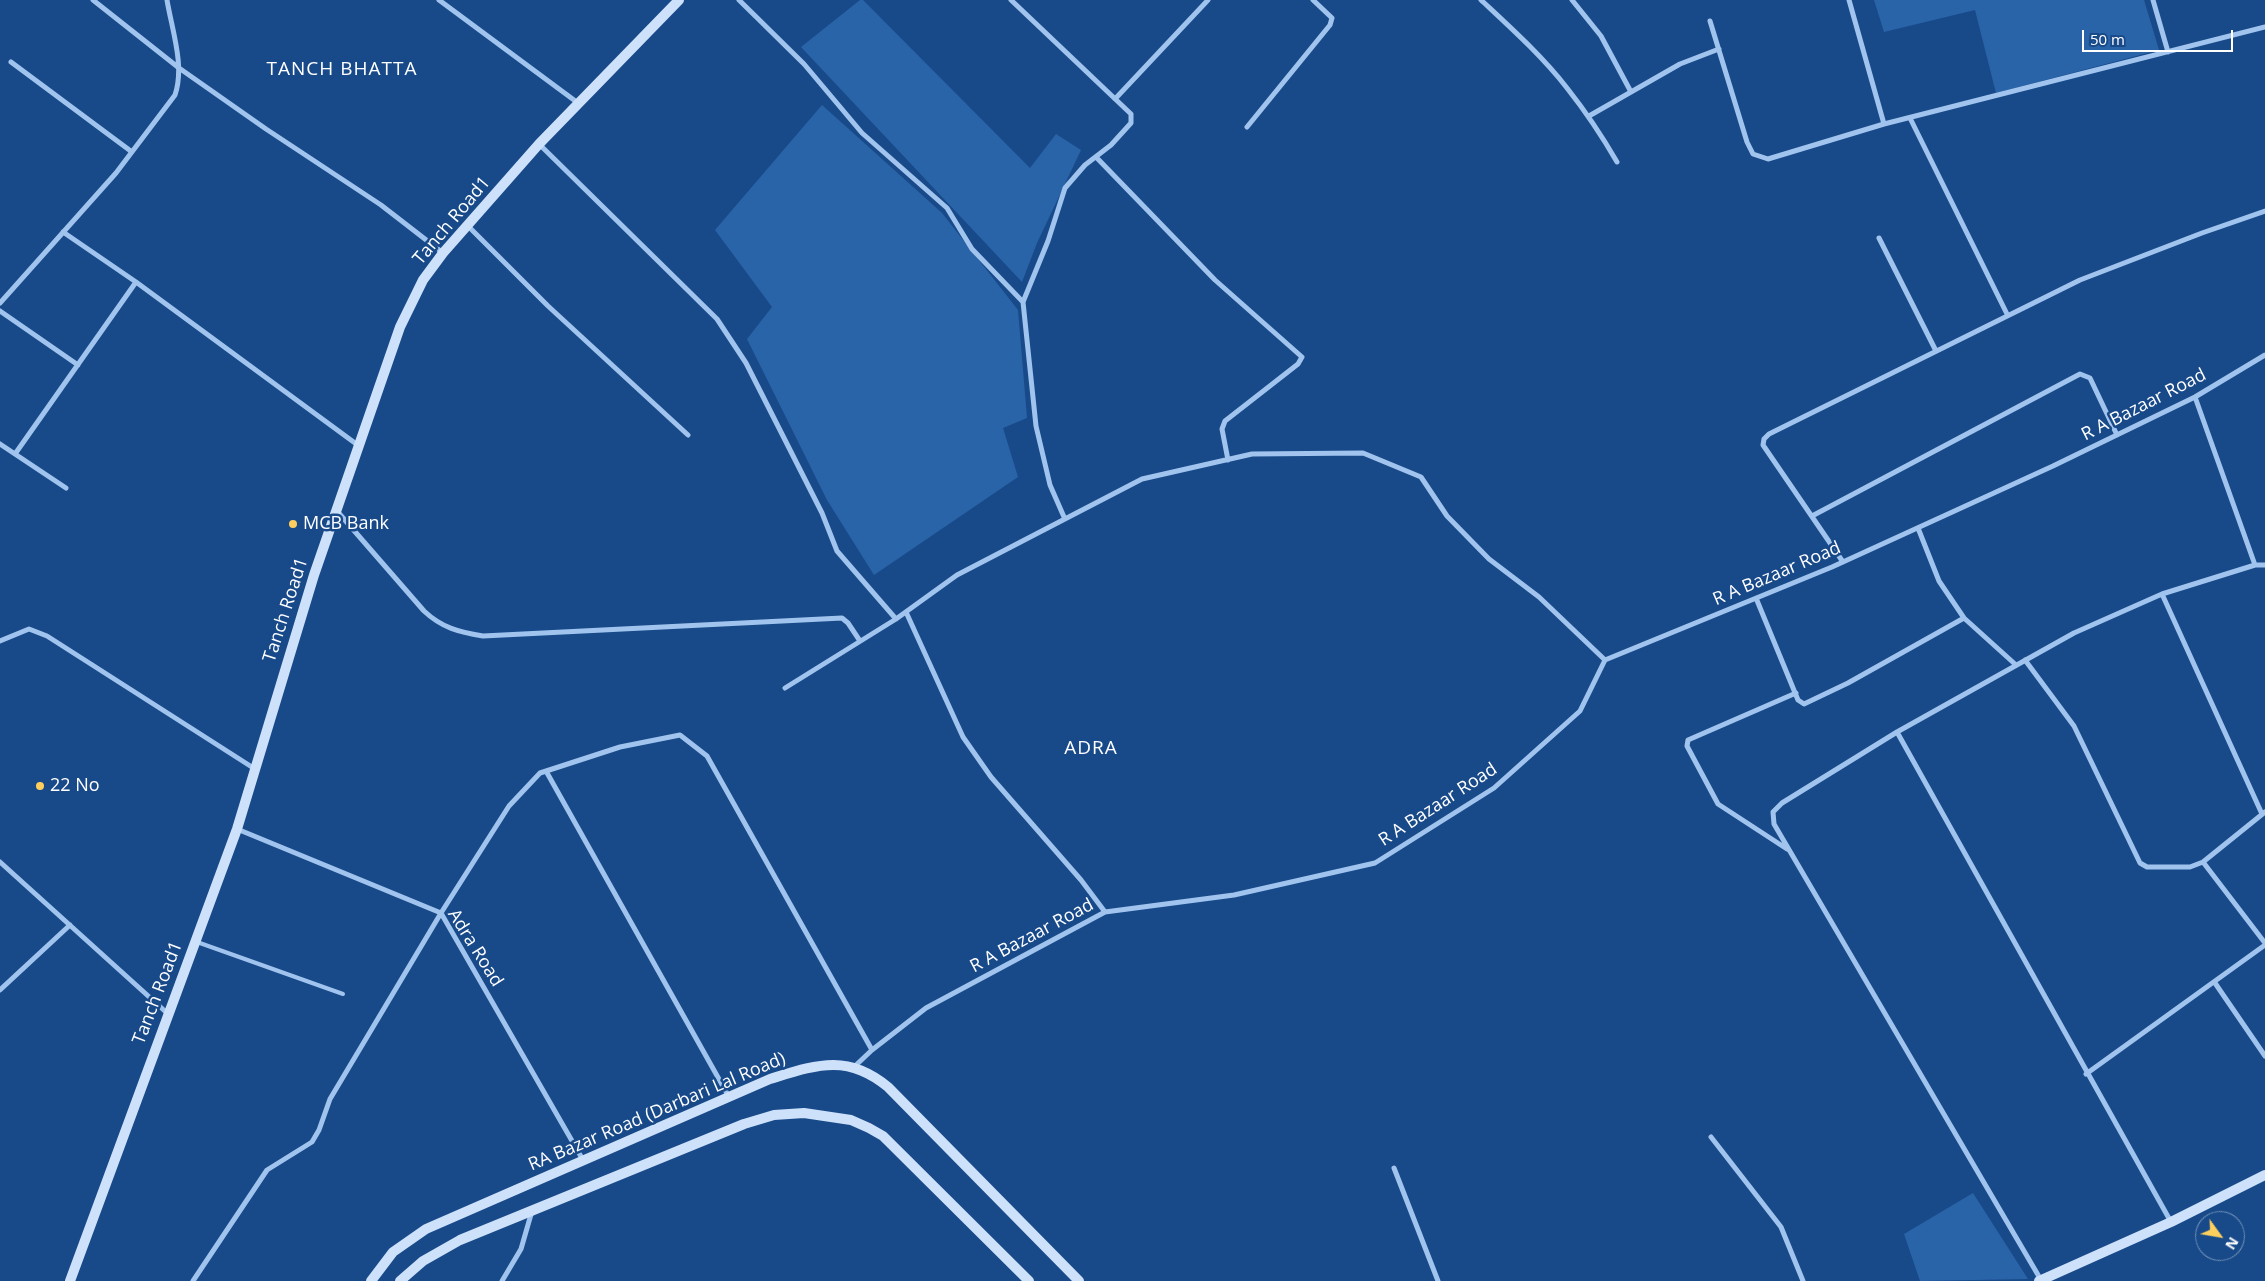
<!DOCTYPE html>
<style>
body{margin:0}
#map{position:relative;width:2265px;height:1281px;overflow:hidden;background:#184a8a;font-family:"Open Sans",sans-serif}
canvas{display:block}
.north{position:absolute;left:2195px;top:1211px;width:50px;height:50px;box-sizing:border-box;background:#184a8a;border:1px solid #7492b9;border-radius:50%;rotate:122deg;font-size:14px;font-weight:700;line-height:20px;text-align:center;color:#fff}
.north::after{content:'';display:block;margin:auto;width:18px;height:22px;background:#ffcf5d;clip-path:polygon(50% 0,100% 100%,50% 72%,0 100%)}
.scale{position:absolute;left:2082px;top:30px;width:151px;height:22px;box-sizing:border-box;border:2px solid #fff;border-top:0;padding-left:6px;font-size:15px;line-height:18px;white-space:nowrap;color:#fff;-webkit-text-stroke:4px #184a8a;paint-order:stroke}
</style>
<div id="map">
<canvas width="2265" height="1281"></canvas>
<div class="north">N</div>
<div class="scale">50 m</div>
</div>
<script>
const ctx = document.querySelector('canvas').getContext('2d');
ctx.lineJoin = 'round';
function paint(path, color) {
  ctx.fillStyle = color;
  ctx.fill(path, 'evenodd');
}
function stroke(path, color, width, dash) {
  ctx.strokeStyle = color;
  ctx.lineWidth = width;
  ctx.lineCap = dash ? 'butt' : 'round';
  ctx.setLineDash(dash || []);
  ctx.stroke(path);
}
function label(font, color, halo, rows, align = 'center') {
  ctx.font = font + ' "Open Sans",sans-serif';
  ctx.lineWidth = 5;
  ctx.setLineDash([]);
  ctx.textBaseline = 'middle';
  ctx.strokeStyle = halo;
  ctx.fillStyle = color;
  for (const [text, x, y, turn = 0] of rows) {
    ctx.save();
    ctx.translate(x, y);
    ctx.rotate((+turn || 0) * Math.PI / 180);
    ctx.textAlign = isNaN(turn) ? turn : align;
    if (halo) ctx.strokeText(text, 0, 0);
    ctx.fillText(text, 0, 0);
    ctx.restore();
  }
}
paint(new Path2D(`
 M860 0H863L1030 168 1056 134 1081 150 1037 243 1022 282 801 47Z
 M1874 0H2144L2159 50 1996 93 1975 10 1884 32Z
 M822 105 942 213 1018 310 1027 418 1003 428 1018 477 874 575 827 500 747 339 772 307 715 230Z
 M1973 1193 2028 1279 1920 1281 1904 1234Z`), '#2a64a8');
stroke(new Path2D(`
 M197 942 343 994`), '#a0c4ee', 4);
stroke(new Path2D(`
 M93 0 179 68 266 129 381 205 443 253
 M439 0 578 103
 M739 0 804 64 862 133 947 208 972 249 1023 302 1036 426 1050 485 1064 517
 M1011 0 1131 114V123L1111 145 1085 165 1065 188 1048 241 1023 302
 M1481 0C1511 28 1542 56 1567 88 1586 112 1602 136 1617 162
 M1572 0 1601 36 1631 92
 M1849 0 1884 124
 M2153 0 2168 52
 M1710 21 1747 142 1753 154 1768 159 1884 124 2265 27
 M11 62 132 152
 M1115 99 1208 0
 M1589 116 1680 64 1719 49
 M1910 118 2007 314
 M1247 127 1330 25 1332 18 1313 0
 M539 144 717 319 746 363 822 513 837 551 896 619
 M1096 157 1215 280 1302 357 1298 364 1225 421 1222 429 1228 460
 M468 226 548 306 688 435
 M63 232 136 282 359 446
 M1879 238 1936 351
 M0 303 116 173 175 95C185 66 172 30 167 0
 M0 311 78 365
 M2195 397 2255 565
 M0 444 66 488
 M15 454 136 282
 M337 511 424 611C442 628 459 632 483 636L842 618 848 623 860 641
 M1812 516 2080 374 2090 378 2117 435
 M1918 528 1939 581 1964 618 2016 665
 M1843 562 1763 445 1764 439 1769 434 2080 280 2202 233 2265 211
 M2162 594 2262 814
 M1756 598 1798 700 1804 704 1848 683 1964 618
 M906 612 963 737 991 777 1081 880 1105 912
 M0 641 29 629 47 636 255 769
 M2025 660 2074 726 2140 863 2147 867H2190L2203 862 2265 812
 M785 688 896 619 957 575 1142 479 1252 454 1363 453 1421 477 1447 516 1489 559 1539 597 1605 660
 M1897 732 2171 1222
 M546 771 729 1097
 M237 829 441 913 583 1160
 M1787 849 1718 804 1687 746 1688 740 1796 693
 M0 862 167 1013
 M2203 862 2265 943
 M2215 983 2265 1056
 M0 990 70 925
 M854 1067 872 1050 926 1008 1105 912 1234 895 1375 863 1494 788 1580 711 1605 660 1832 567 2053 466 2195 397 2265 355
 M2086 1074 2265 945
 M1711 1137 1781 1227 1803 1281
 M1394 1168 1438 1281
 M2041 1280 1774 824 1773 812 1782 803 1897 732 2074 633 2162 594 2255 565H2265
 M193 1281 267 1170 312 1142 319 1130 330 1099 441 913 509 806 540 773 620 747 680 735 707 756 872 1050
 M502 1281 521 1249 532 1211`), '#a0c4ee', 5);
stroke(new Path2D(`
 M70 1281 237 829 314 575 400 327 423 280 443 253 539 144 679 0
 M371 1281 393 1252 426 1229 770 1079C816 1065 847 1053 888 1087L1079 1281
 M400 1281 423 1261 460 1240 744 1124 774 1115 804 1113 851 1120 869 1128 883 1136 1029 1281
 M2039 1281 2171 1222 2265 1175`), '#cee1fa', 10);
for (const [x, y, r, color] of [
 [293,524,5,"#ffcf5d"],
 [40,786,5,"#ffcf5d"]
]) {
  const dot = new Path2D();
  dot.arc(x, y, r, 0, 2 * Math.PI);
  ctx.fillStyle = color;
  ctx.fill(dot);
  stroke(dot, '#184a8a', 2);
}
label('18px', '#fff', '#184a8a', [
 ["Tanch Road1",452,221,-50],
 ["R A Bazaar Road",2144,405,-27],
 ["R A Bazaar Road",1777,574,-23],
 ["Tanch Road1",286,610,-72],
 ["R A Bazaar Road",1438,805,-33],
 ["R A Bazaar Road",1032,936,-28],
 ["Adra Road",475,948,58],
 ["Tanch Road1",158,993,-69],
 ["RA Bazar Road (Darbari Lal Road)",657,1112,-23]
]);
label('18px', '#fff', '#184a8a', [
 ["MCB Bank",303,524],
 ["22 No",50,786]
], 'left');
ctx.letterSpacing = '1px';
label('19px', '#fff', '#184a8a', [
 ["TANCH BHATTA",342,70],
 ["ADRA",1091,749]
]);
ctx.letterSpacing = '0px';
</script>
